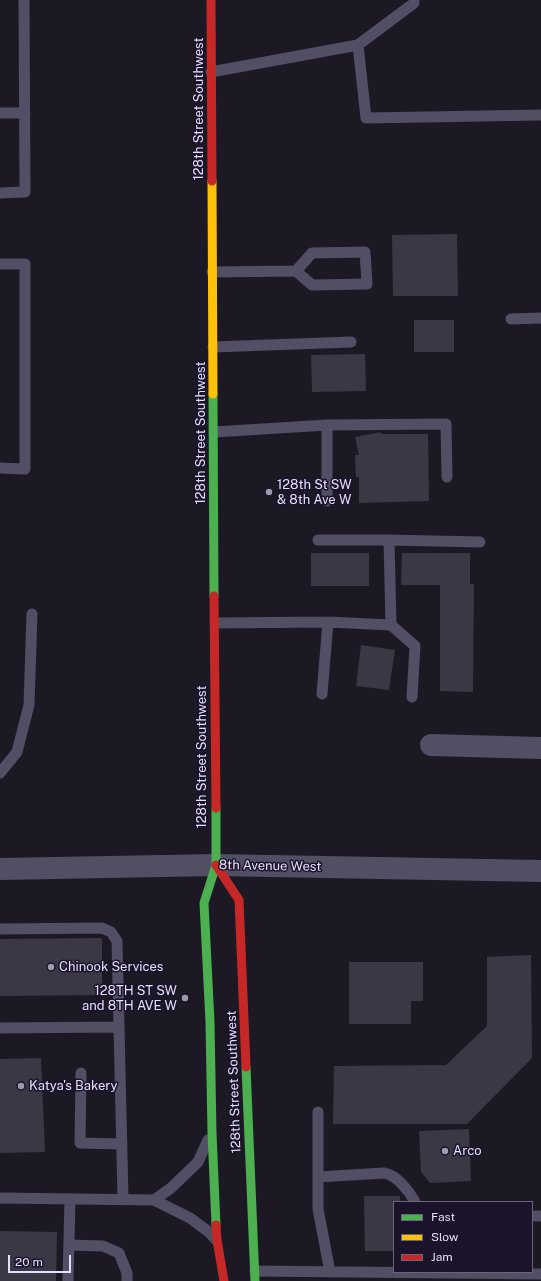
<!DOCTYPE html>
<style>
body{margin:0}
#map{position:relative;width:541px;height:1281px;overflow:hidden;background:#1c1824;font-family:"Public Sans",sans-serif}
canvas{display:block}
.legend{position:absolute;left:393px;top:1201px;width:140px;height:72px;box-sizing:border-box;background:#1a1329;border:1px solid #6c647d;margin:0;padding:5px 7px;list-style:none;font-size:12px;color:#e6defc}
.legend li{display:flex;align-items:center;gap:8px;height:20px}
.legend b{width:20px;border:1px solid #6c647d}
.scale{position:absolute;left:8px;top:1255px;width:63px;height:18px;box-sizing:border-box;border:2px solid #e6defc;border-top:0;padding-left:5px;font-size:12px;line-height:14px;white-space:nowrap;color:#e6defc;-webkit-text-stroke:3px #1a1329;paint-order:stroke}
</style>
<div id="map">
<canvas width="541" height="1281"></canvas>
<ul class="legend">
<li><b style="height:5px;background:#4caf50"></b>Fast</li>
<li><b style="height:5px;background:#ffc107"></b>Slow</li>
<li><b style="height:5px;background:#c62828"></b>Jam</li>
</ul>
<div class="scale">20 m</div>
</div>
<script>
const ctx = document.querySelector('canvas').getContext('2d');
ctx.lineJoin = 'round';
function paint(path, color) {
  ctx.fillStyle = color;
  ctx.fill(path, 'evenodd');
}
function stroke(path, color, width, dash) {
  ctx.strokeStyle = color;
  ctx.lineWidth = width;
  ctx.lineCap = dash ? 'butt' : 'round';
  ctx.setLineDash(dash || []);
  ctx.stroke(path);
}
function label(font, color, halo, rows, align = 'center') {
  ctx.font = font + ' "Public Sans",sans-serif';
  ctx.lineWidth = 3;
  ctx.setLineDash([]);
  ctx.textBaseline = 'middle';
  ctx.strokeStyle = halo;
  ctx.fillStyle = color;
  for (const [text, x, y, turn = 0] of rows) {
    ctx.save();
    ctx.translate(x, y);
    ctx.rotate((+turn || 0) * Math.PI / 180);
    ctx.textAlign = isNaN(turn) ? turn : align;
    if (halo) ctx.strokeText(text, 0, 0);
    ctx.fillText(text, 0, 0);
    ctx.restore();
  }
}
paint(new Path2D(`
 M457 234 458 296H393L392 235Z
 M414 320H454V352H414Z
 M365 354 366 391 312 392 311 355Z
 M381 432V434H428L429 501 359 503V477H356L355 455H359L355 437Z
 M311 553H369V586H311Z
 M402 553H470V584H474L473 692 440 691V585H401Z
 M361 645 395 650 389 690 356 686Z
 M102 938V995L0 996V939Z
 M531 955 532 1058 467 1124H333L334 1066 446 1065 487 1026V957Z
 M349 962H423V1001H411V1024H349Z
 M41 1058 45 1152 0 1153V1059Z
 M469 1129 471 1181 430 1183 421 1172 419 1131Z
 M364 1196H400V1202H394V1251H365Z
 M0 1231 57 1232 56 1281H0Z`), '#3c3745');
stroke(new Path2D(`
 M358 45 414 3V0
 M211 72 358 45 366 118 541 115
 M0 113H25
 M0 193 25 192 24 0
 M0 264H25V469L0 468
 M212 272 296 271 312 253 365 252 367 284 312 285 296 271
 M511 319 541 318
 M213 347 351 342
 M214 432 327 425 446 424 447 477
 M327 501V425
 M318 540H389
 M215 623 328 622 391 625 389 540 480 542
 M391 625 415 646 412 697
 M322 694 328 622
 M0 773 17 752 29 705 32 614
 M0 929 102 928 111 932 117 941 123 1199
 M0 1028 119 1027
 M81 1073 80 1143 122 1144
 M318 1112V1209L330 1272
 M318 1177 384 1173C397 1175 409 1191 415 1202
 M0 1198 154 1200 190 1218 209 1232 216 1240
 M154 1200 171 1188 198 1162 208 1140
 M532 1216H541
 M69 1245 103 1246 119 1253 127 1273V1281
 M255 1271 541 1274
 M68 1281 70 1199`), '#524e64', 11);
stroke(new Path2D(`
 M431 745 541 748
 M0 869 216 865 541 871`), '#524e64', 22);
stroke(new Path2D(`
 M213 394 214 596
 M216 808V865L204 903 210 1022 212 1133 216 1225
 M246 1067 255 1281`), '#4caf50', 9);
stroke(new Path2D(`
 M212 181 213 394`), '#ffc107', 9);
stroke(new Path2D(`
 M211 0 212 181
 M214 596 216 808
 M216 865 239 900 246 1067
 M216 1225 217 1240 224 1281`), '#c62828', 9);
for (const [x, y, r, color] of [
 [269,492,4,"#9f99b0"],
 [51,967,4,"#9f99b0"],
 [185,998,4,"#9f99b0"],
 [21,1086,4,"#9f99b0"],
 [445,1151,4,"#9f99b0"]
]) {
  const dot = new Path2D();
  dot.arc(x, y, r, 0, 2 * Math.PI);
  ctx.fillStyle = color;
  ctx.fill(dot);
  stroke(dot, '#1a1329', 1.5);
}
label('13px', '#e6defc', '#1a1329', [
 ["128th Street Southwest",199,109,-90],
 ["128th Street Southwest",201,433,-90],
 ["128th Street Southwest",202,757,-90],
 ["8th Avenue West",270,866,1],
 ["128th Street Southwest",234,1082,-92]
]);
label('13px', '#e6defc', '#1a1329', [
 ["128th St SW",277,485],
 ["& 8th Ave W",277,500],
 ["Chinook Services",59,967],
 ["128TH ST SW",177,991,"right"],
 ["and 8TH AVE W",177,1006,"right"],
 ["Katya's Bakery",29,1086],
 ["Arco",453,1151]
], 'left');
</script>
